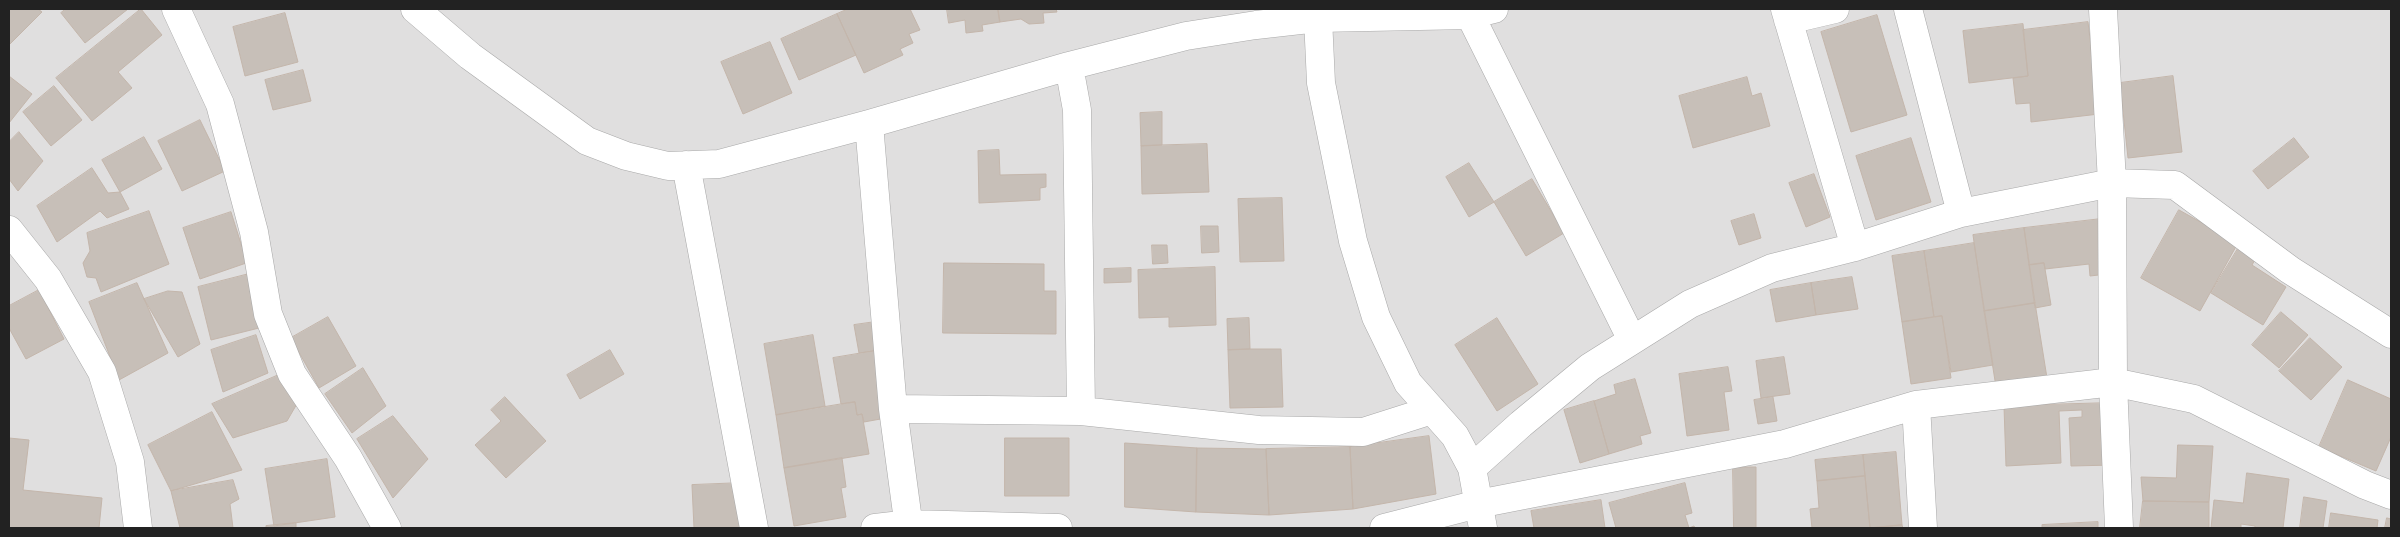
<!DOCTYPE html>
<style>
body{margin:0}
#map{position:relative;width:2400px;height:537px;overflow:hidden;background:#f2efe9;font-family:"Archivo Narrow",sans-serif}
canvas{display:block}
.frame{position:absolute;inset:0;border:10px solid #222;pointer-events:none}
</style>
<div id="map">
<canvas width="2400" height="537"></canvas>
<div class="frame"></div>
</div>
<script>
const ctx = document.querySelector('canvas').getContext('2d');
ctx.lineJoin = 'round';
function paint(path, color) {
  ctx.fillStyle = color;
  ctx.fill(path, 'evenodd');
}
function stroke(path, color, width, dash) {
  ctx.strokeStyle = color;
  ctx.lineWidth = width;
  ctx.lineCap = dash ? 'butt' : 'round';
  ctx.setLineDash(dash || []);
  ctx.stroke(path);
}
paint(new Path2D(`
 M9 9H2391V528H9Z`), '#e0dfdf');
const building = new Path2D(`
 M9 9H38L42 12 9 45Z
 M66 9H128L85 43 61 13Z
 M141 9 162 35 118 72 132 88 92 121 56 78Z
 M848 9H910L920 30 909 34 913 43 900 49 903 55 864 73 837 14Z
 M947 9H998L1000 22 982 25 983 31 966 33 965 20 949 23Z
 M998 9H1056L1057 12 1043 13 1044 23 1029 24 1021 19 1000 22Z
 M285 13 298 62 245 76 233 27Z
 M837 14 856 55 799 80 781 39Z
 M1877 15 1907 115 1851 132 1821 32Z
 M2088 22 2099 114 2031 122 2030 103 2016 104 2013 78 2028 76 2023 30Z
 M2023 24 2028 76 1969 83 1963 31Z
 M770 42 792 93 743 114 721 62Z
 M303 70 311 101 273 110 265 80Z
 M9 76 32 94 9 123Z
 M2173 76 2182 152 2128 158 2120 83Z
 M1747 77 1752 96 1761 93 1770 126 1693 148 1679 96Z
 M54 86 82 120 51 146 23 112Z
 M1162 112V145L1141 146 1140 113Z
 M200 120 225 171 182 191 158 141Z
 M19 132 43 161 18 191 9 179V142Z
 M144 137 162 169 120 192 102 160Z
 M1911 138 1931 202 1876 220 1856 156Z
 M2294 138 2309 157 2268 189 2253 171Z
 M1207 144 1209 192 1142 194 1141 146Z
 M999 150 1000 175 1046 174V187L1040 188V200L979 203 978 151Z
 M1469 163 1494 202 1469 217 1446 177Z
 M92 168 108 193 120 192 129 209 107 218 100 211 57 242 37 206Z
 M1814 174 1830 217 1806 227 1789 183Z
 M1532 179 1564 233 1526 256 1494 202Z
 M1282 198 1284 261 1240 262 1238 199Z
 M2179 210 2238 243 2200 311 2141 278Z
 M149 211 169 264 101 292 96 278 87 277 83 263 90 251 87 233Z
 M231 212 242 247 247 246 252 261 200 279 183 228Z
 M1754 214 1761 238 1739 245 1731 221Z
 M2101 219 2107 274 2090 276 2089 264 2045 269 2044 263 2029 265 2024 228Z
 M1201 226H1218L1219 252 1202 253Z
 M2024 228 2035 303 1984 311 1973 235Z
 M1974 243 1993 365 1951 372 1942 316 1934 317 1924 251Z
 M1152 245H1167L1168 263 1153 264Z
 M2239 247 2256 258 2252 265 2286 287 2263 325 2211 293Z
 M1924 251 1934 317 1902 322 1892 256Z
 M944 263 1044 264V291H1056V334L943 333Z
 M2044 263 2051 305 2035 308 2029 265Z
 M1215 267 1216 325 1169 327V317L1139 318 1138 270Z
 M1131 268V282L1104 283V269Z
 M249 274 263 327 211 340 198 287Z
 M1852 277 1858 309 1816 315 1811 283Z
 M137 283 168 353 119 380 89 302Z
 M1811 283 1816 315 1776 322 1770 290Z
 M39 290 64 339 26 359 9 328V306Z
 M168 291 182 292 200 344 178 357 144 299Z
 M2035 303 2047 378 1996 387 1984 311Z
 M2281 312 2308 335 2279 368 2252 345Z
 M1942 316 1951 378 1911 384 1902 322Z
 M328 317 356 366 319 388 291 338Z
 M1249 318 1250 349 1228 350 1227 319Z
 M1497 318 1538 384 1497 411 1455 345Z
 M875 322 887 349 859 353 854 325Z
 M256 335 268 373 223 392 211 350Z
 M813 335 825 406 776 415 764 344Z
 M2310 338 2342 367 2311 400 2279 371Z
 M1250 349H1281L1283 407 1230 408 1228 350Z
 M610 350 624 374 580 399 567 375Z
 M875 351 886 418 864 422 862 414 857 415 855 402 841 404 833 358Z
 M1784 357 1790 394 1761 398 1756 361Z
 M1728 367 1732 391 1724 392 1729 430 1687 436 1679 374Z
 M363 368 386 406 352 433 325 394Z
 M281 374 298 402 287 421 233 438 212 404Z
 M1635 379 1651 433 1640 436 1642 444 1609 454 1594 401 1616 394 1614 385Z
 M2348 380 2391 399V437L2376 471 2319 447Z
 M505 397 546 441 506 478 475 445 501 421 491 410Z
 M1773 397 1777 421 1758 424 1754 400Z
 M1594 401 1609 454 1580 463 1564 410Z
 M855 402 857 415 862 414 869 454 784 468 776 415Z
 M2111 403 2113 465 2071 466 2069 418 2082 417V410L2059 411 2061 463 2006 466 2004 406Z
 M212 412 242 470 171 491 148 445Z
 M393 416 428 459 393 498 357 439Z
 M1429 436 1436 494 1353 509 1350 447Z
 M9 438 29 440 23 490 102 498 99 528H9Z
 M1005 438H1069V496H1005Z
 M1125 443 1197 448 1196 512 1125 507Z
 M2178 445 2213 446 2209 502 2143 501 2141 477 2176 478Z
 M1350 447 1353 509 1269 515 1266 449Z
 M1197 448 1266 449 1269 515 1196 512Z
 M1896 452 1902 525 1870 528 1863 455Z
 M1863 455 1865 476 1817 481 1815 460Z
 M842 458 846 487 841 488 846 517 794 526 784 468Z
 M327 459 335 517 274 526 265 469Z
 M1733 467H1756V528H1734Z
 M2247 473 2289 479 2283 528H2255V526L2241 524V528H2211L2214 500 2243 503Z
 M1865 476 1870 528H1812L1810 509 1819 508 1817 481Z
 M233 480 239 499 230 504 233 528H180L171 491Z
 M742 483 744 528H694L692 485Z
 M1685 483 1692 513 1685 515 1689 528 1694 526 1695 528H1616L1609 503Z
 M2304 497 2327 501 2323 528H2300Z
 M1601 500 1605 528H1534L1531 511Z
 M2143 501 2209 502V528H2140Z
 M2331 513 2378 520 2377 528H2329Z
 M2387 518 2391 519V528H2385Z
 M2098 522V528H2042V525Z
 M296 523V528H266V526Z
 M1902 525 1903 528H1870Z`);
paint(building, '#c7bfb8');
stroke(building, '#c4b6ab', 1);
const minor = new Path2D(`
 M176 9 220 104 254 232 268 314 292 374 348 458 387 528
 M415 9 470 56 587 141 626 156 668 166 719 164 869 124 1069 66 1186 36 1256 25 1318 18 1470 15 1494 9
 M1785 9 1855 247
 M1908 9 1961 213
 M2103 9 2112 183 2113 382 2119 528
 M1470 15 1632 340
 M1318 18 1321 83 1353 241 1376 317 1408 383 1455 436 1472 468 1483 528
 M1788 20 1835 9
 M1069 66 1077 110 1081 411
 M869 124 893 409 909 528
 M686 165 754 528
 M9 230 48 279 102 372 130 462 138 528
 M1916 405 1923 528
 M893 409 1081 411 1259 430 1363 432 1432 410
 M1472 468 1521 424 1590 367 1690 304 1772 268 1855 247 1961 213 2112 183 2175 185 2290 270 2391 334
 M875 528 910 524 1058 528
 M1384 528 1478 504 1785 444 1916 405 2113 382 2194 399 2365 485 2391 495`);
stroke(minor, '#a9a9a9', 29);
stroke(minor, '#fff', 28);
</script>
